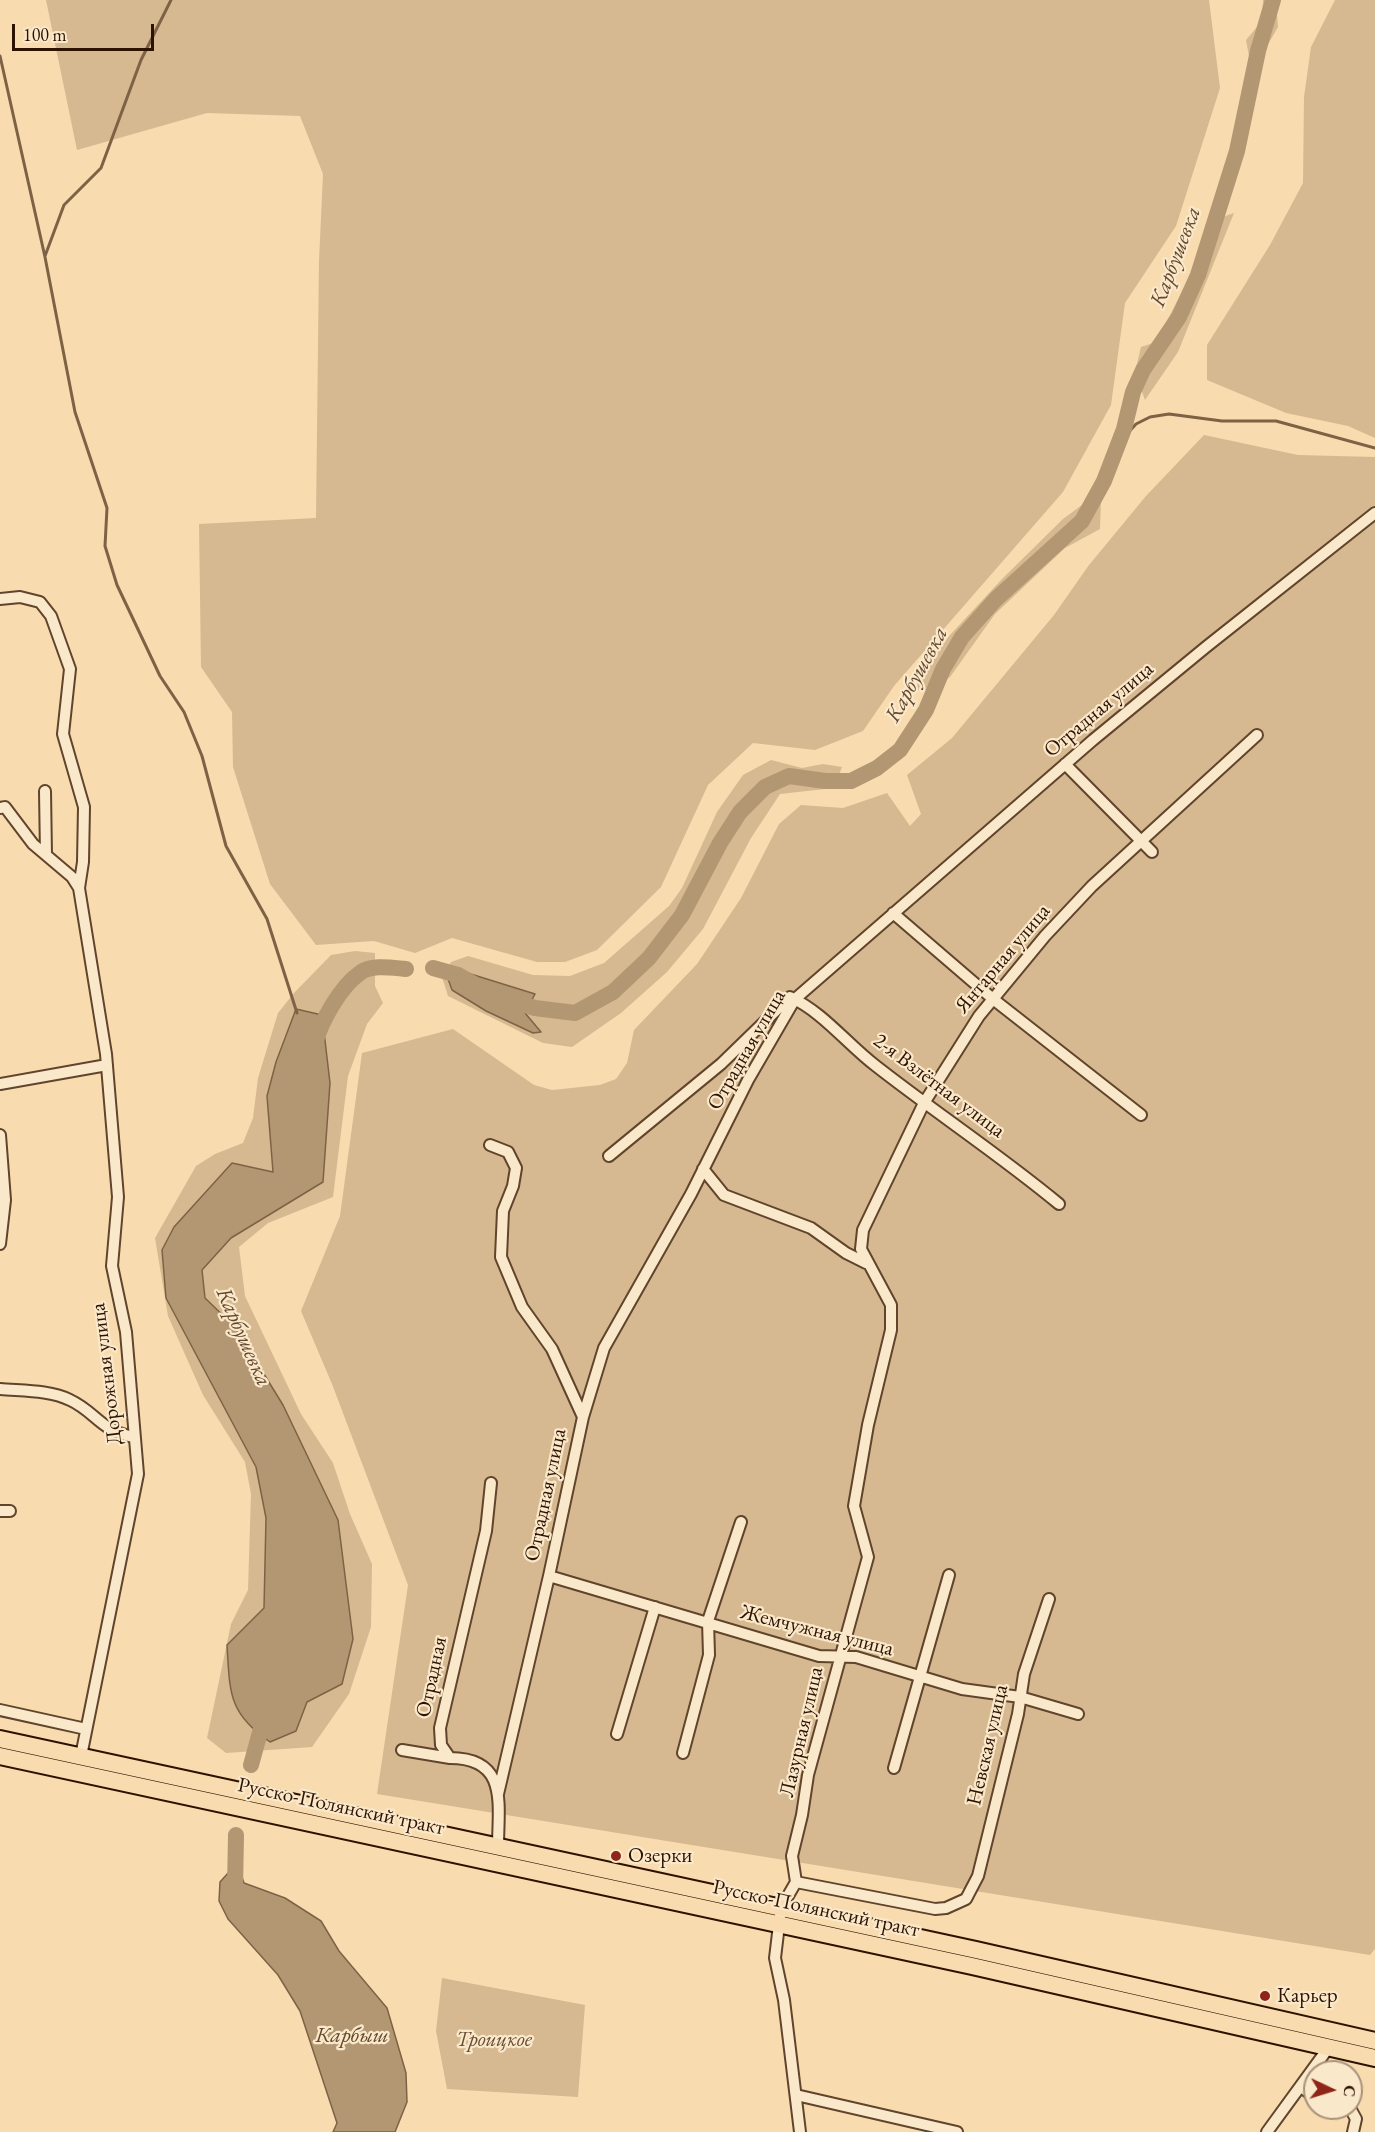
<!DOCTYPE html>
<meta charset="utf-8">
<style>
body{margin:0}
#map{position:relative;width:1375px;height:2132px;overflow:hidden;background:#f8dbae;font-family:"EB Garamond",serif}
canvas{display:block}
.north{position:absolute;left:1303px;top:2060px;width:60px;height:60px;box-sizing:border-box;background:#fae8ca;border:2px solid #a89279;border-radius:50%;rotate:94deg;font-size:16px;font-weight:700;line-height:24px;text-align:center;color:#2e1200}
.north::after{content:'';display:block;margin:auto;width:21px;height:27px;background:#8f2418;clip-path:polygon(50% 0,100% 100%,50% 72%,0 100%)}
.scale{position:absolute;left:12px;top:24px;width:142px;height:27px;box-sizing:border-box;border:3px solid #2e1200;border-top:0;padding-left:8px;font-size:18px;line-height:21px;white-space:nowrap;color:#2e1200;-webkit-text-stroke:4px #fae8ca;paint-order:stroke}
</style>
<div id="map">
<canvas width="1375" height="2132"></canvas>
<div class="north">С</div>
<div class="scale">100 m</div>
</div>
<script>
const ctx = document.querySelector('canvas').getContext('2d');
ctx.lineJoin = 'round';
function paint(path, color) {
  ctx.fillStyle = color;
  ctx.fill(path, 'evenodd');
}
function stroke(path, color, width, dash) {
  ctx.strokeStyle = color;
  ctx.lineWidth = width;
  ctx.lineCap = dash ? 'butt' : 'round';
  ctx.setLineDash(dash || []);
  ctx.stroke(path);
}
function label(font, color, halo, rows, align = 'center') {
  ctx.font = font + ' "EB Garamond",serif';
  ctx.lineWidth = 4.5;
  ctx.setLineDash([]);
  ctx.textBaseline = 'middle';
  ctx.strokeStyle = halo;
  ctx.fillStyle = color;
  for (const [text, x, y, turn = 0] of rows) {
    ctx.save();
    ctx.translate(x, y);
    ctx.rotate((+turn || 0) * Math.PI / 180);
    ctx.textAlign = isNaN(turn) ? turn : align;
    if (halo) ctx.strokeText(text, 0, 0);
    ctx.fillText(text, 0, 0);
    ctx.restore();
  }
}
paint(new Path2D(`
 M46 0H1209L1220 88 1176 226 1125 303 1111 405 1063 492 894 686 863 731 815 750 753 743 708 785 661 887 597 950 565 962H537L452 938 415 953 374 941 316 945 270 884 233 767 232 712 201 667 199 524 316 518 319 261 323 174 300 116 207 113 77 150Z
 M1263 0H1276L1278 27 1252 72 1246 40 1262 21Z
 M1335 0H1375V438L1348 426 1286 413 1207 380V345L1270 245 1303 183 1304 97 1311 47Z
 M1234 213 1178 352 1145 400 1135 372 1141 347 1156 342 1220 218Z
 M1204 435 1298 455 1375 457V1949L1370 1955 377 1794 408 1585 332 1384 301 1311 340 1216 362 1053 453 1029 534 1085 552 1090 600 1085 616 1079 627 1063 634 1030 697 964 741 898 779 824 801 805 843 808 887 793 910 826 921 814 907 775 952 738 1054 615 1089 565 1146 496Z
 M1101 498 1100 529 1065 548 995 614 950 677 931 690H917L918 676 950 635 1002 579 1063 519 1090 499Z
 M771 760 802 768 823 764 842 767 834 788 780 794 751 838 703 929 667 972 621 1013 572 1047 543 1043 448 996 442 977 451 962 468 956 533 975 570 976 604 963 669 906 682 888 717 812 743 775Z
 M355 951 375 953V986L383 1003 367 1024 348 1076 333 1197 268 1223 239 1247 245 1296 301 1414 333 1463 350 1514 372 1564 371 1627 349 1694 312 1747 226 1753 207 1738 231 1624 248 1590 251 1494 245 1462 203 1395 168 1316 155 1238 196 1166 215 1154 243 1143 253 1118 258 1078 278 1013 294 993 331 955Z
 M442 1978 585 2005 578 2097 447 2089 436 2031Z`), '#d6b990');
const water = new Path2D(`
 M461 971 535 994 525 1013 541 1032 533 1033 486 1011 452 990 447 976Z
 M296 1009 322 1015 330 1083 323 1182 231 1238 202 1270 205 1298 235 1327 283 1405 338 1520 353 1639 342 1684 307 1702 296 1731 270 1742C228 1713 230 1693 227 1645L264 1608 266 1518 256 1467 166 1298 162 1250 174 1227 232 1163 273 1172 267 1096 276 1062Z
 M237 1863 244 1883 285 1898 321 1921 339 1951 387 2008 406 2073 407 2102 395 2132H333L337 2123 300 2011 278 1975 228 1919 219 1901 220 1882Z`);
paint(water, '#b39773');
stroke(water, '#7e6245', 1.5);
stroke(new Path2D(`
 M0 56 45 257 75 412 107 508 105 546 117 585 135 623 160 676 184 712 202 756 226 846 267 919 297 1013
 M45 256 64 205 101 168 141 60 171 0
 M1119 443 1136 424 1150 417 1169 414 1222 421H1276L1375 448`), '#7e6245', 3);
stroke(new Path2D(`
 M433 968 458 975 474 984
 M508 1000 535 1008 575 1013 613 992 649 958 682 915 720 843 740 812 765 787 789 776 825 781H851L877 768 900 750 926 710 943 669 962 637 996 599 1082 521 1104 481 1124 429 1133 392 1143 370 1179 317 1198 275 1237 151 1258 51 1273 0
 M315 1043C322 1020 340 987 360 973 371 964 393 968 406 969
 M251 1765 265 1714
 M235 1888 236 1835`), '#b39773', 16);
const street = new Path2D(`
 M0 599 20 597 40 602 51 616 70 669 63 734 84 807 83 862 79 888
 M1065 764 1152 852
 M45 791 46 855
 M0 808 5 807 33 844 72 877 79 888 106 1054 118 1197 112 1266 126 1332 138 1474 81 1756
 M893 913 993 999 1141 1115
 M0 1084 107 1065
 M0 1135 5 1200 0 1244
 M490 1145 508 1152 516 1168 513 1186 503 1211 501 1257 522 1307 552 1349 583 1417
 M609 1156 721 1064 790 997C823 1012 847 1044 876 1066 936 1113 1000 1155 1059 1204
 M703 1169 724 1195 811 1228 846 1253 866 1263
 M0 1389C22 1391 50 1390 70 1400 96 1412 100 1431 134 1437
 M491 1483 486 1531 440 1728 441 1745 450 1758C509 1758 498 1805 498 1847
 M0 1511H10
 M549 1576 819 1656 856 1657 962 1689 1020 1697 1078 1714
 M0 1710 86 1729
 M617 1734 655 1607
 M402 1750 450 1758
 M683 1753 709 1655 708 1621 741 1522
 M894 1768 949 1575
 M498 1794 549 1576 583 1417 604 1348 691 1194 748 1080 795 999 1093 740 1206 647 1375 513
 M796 1882 792 1856 802 1815 808 1775 868 1557 854 1506 868 1425 891 1330V1305L861 1249 863 1230 924 1103 979 1016 1045 936 1092 886 1257 735
 M796 1882 935 1909 946 1908 966 1899 978 1876 1018 1714 1024 1674 1049 1599
 M796 1882 781 1908 775 1958 784 2000 800 2132
 M1301 2087 1315 2097
 M796 2095 957 2132
 M1350 2108 1356 2119 1353 2132
 M1267 2132 1329 2047`);
const primary = new Path2D(`
 M0 1739 976 1950 1375 2041
 M0 1756 972 1966 1375 2058`);
stroke(street, '#60442c', 14);
stroke(primary, '#2e1200', 20);
stroke(street, '#fae8ca', 10);
stroke(primary, '#f8dbae', 16);
for (const [x, y, r, color] of [
 [616,1856,6,"#8f2418"],
 [1265,1996,6,"#8f2418"]
]) {
  const dot = new Path2D();
  dot.arc(x, y, r, 0, 2 * Math.PI);
  ctx.fillStyle = color;
  ctx.fill(dot);
  stroke(dot, '#fae8ca', 2);
}
label('21px', '#2e1200', '#fae8ca', [
 ["Отрадная улица",1099,710,-40],
 ["Янтарная улица",1003,959,-50],
 ["Отрадная улица",747,1050,-60],
 ["2-я Взлётная улица",939,1086,37],
 ["Дорожная улица",107,1374,-97],
 ["Отрадная улица",546,1495,-78],
 ["Жемчужная улица",817,1631,14],
 ["Отрадная",432,1677,-78],
 ["Лазурная улица",802,1732,-77],
 ["Невская улица",988,1745,-77],
 ["Русско-Полянский тракт",341,1807,12],
 ["Русско-Полянский тракт",816,1909,12]
]);
label('21px', '#2e1200', '#fae8ca', [
 ["Озерки",628,1856],
 ["Карьер",1277,1996]
], 'left');
label('italic 21px', '#694c32', '#fae8ca', [
 ["Троицкое",494,2040]
]);
label('italic 22px', '#63472e', '#fae8ca', [
 ["Карбушевка",1176,257,-69],
 ["Карбушевка",917,675,-61],
 ["Карбушевка",243,1337,66],
 ["Карбыш",352,2036]
]);
</script>
